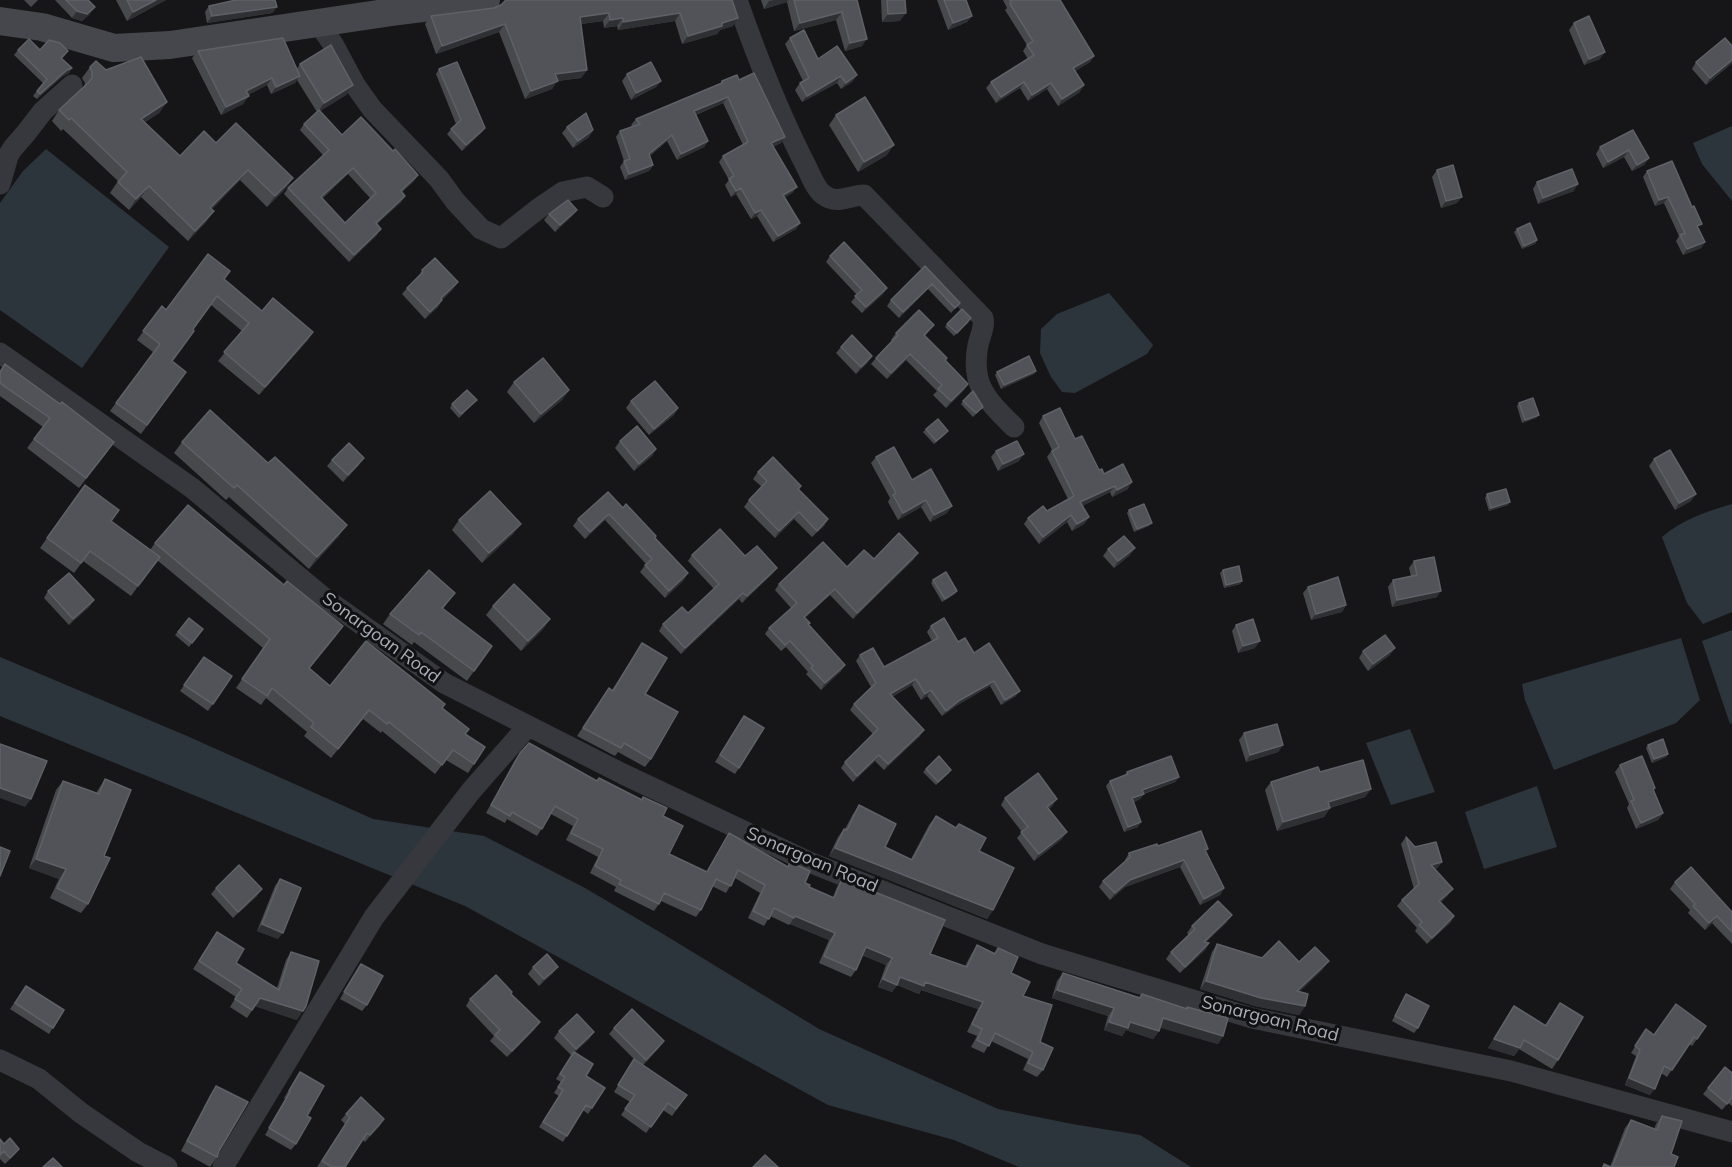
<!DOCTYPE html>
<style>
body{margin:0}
canvas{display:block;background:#161618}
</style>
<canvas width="1732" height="1167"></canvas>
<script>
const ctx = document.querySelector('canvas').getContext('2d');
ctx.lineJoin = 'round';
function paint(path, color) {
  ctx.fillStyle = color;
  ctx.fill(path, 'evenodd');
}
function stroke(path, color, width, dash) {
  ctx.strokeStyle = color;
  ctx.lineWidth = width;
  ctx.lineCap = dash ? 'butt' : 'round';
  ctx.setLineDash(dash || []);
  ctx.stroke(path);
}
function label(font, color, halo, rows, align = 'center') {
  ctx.font = font + ' Mulish,sans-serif';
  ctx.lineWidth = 6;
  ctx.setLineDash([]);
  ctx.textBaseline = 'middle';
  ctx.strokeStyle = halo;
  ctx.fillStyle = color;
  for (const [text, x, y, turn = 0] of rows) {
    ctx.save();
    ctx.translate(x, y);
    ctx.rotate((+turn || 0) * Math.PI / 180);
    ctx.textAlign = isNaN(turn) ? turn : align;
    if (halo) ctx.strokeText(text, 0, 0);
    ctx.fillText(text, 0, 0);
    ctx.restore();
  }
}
paint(new Path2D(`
 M1732 126V201L1702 164 1693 143Z
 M46 149 169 247 82 368 0 310V203L23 171Z
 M1109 293 1153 345 1147 354 1075 393 1062 392 1051 377 1040 353 1041 329 1057 314Z
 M1732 504V612L1703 624 1687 603 1662 537C1681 520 1708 511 1732 504Z
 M1732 630V723L1730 724 1702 641Z
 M1681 638 1700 700 1676 723 1554 770 1525 700 1522 684Z
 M0 657 187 736 373 819 484 836 585 888 663 934 819 1029 998 1109 1072 1124 1140 1135 1191 1167H1019L954 1140 828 1105 465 906 0 716Z
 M1410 729 1435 792 1391 805 1366 743Z
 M1537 786 1557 847 1484 869 1465 812Z`), '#2c353c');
stroke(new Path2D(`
 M737 0C757 57 779 114 807 168 811 176 816 190 824 195 836 205 851 195 864 195L983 318C985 327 980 336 978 345 970 386 988 401 1014 427
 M318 23 333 44 355 85 372 109 439 179 455 201 481 229 501 238 538 209 563 192 587 187 603 197
 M0 184 8 156 13 148 26 133 43 111 72 85
 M0 353 192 488 323 597 444 683 623 774 809 862 1042 954 1252 1018 1511 1071 1732 1132
 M0 1060 39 1079 81 1113 138 1152 167 1167
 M223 1167 374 917 471 791 528 726`), '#37383d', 21);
stroke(new Path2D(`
 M0 21 42 27 114 48 170 45 392 12 486 0`), '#45474d', 28);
paint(new Path2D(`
 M24 0H38L31 7Z
 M55 0H88L90 14 82 21 72 18Z
 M116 0H166L127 21Z
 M732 0 733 26 720 30 717 34 682 44 675 21 618 30 617 26 604 28 603 21 581 24 587 70 581 78 557 81 552 89 525 99 499 32 436 54 425 24 431 16 494 8 501 5Z
 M761 0H857L862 46 845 51 836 20 794 31 787 2 764 9Z
 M881 0H905L900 21 882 22Z
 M937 0H966L972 16 967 22 948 30Z
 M1003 0H1060L1094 56 1090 62 1075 71 1080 92 1058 106 1047 89 1028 101 1020 88 996 103 986 88 991 82 1028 59 1023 51 1027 45 1005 10 1007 8Z
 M209 6 277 7 272 13 207 23 205 12Z
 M1574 23 1600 59 1584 65 1569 30Z
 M790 38 818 59 857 75 852 82 841 89 837 83 802 102 795 90 800 83 803 81 785 44Z
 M1732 46V63L1706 85 1692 69 1696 62Z
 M18 50H40L68 51 62 59 72 68 69 73 63 76 37 99 33 96 43 83 14 55Z
 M198 51 297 69 300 64 353 85 346 95 320 111 342 135 393 151 418 175 414 181 402 192 405 196 401 202 377 224V235L349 262 284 194 288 188 323 155 300 130 304 124 317 112 297 80 295 83 271 94 267 85 248 95 243 104 221 115 192 58ZM348 174 371 199 345 223 322 199Z
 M90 67 106 70 167 102 159 113 145 122 180 156 216 143 293 178 285 189 267 207 240 180 212 209 214 211 206 222 188 241 141 197 129 210 110 193 118 181 63 129 61 131 52 121 59 110 84 87 85 83 82 78Z
 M439 69 485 128 481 133 462 151 447 134 456 124 436 74Z
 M627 74 661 81 656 87 631 100 622 81Z
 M739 80 781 143 773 147 797 187 792 193 785 197 800 223 796 229 773 242 757 216 751 219 736 194 731 197 725 185 729 180 719 162 723 156 743 145 723 103 696 115 708 141 704 147 677 160 667 141 650 156 653 165 649 171 625 180 620 167 624 161 616 137 620 131 633 127 631 125 636 119 720 84 722 81Z
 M836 115 887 155 858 172 829 125Z
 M567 127 593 130 589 137 573 148 562 133Z
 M1633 130 1649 158 1644 165 1632 171 1624 157 1603 168 1596 154 1600 147Z
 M1437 170 1457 203 1441 208 1432 177Z
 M1647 171 1699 228 1705 242 1701 248 1683 255 1676 241 1679 236 1664 203 1655 206 1643 177Z
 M1537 182 1574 191 1538 204 1533 189Z
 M577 210 572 216 555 232 544 220 549 214Z
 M1517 229 1537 240 1535 244 1522 249 1514 232Z
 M830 256 887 288 883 294 862 313 851 302 857 295 826 262Z
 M925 266 960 303 951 313 928 289 899 318 887 306 891 300Z
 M422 270 458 282 453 289 442 300 438 307 425 319 402 294 407 288 418 278Z
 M224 279 262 311 313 332 307 341 259 395 218 361 242 331 211 305 193 330 172 361 186 372 141 434 110 411 153 352 137 340 162 306 166 310Z
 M969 322 954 336 945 327 947 324Z
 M934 325 925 336 945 360 968 384 964 390 946 408 933 395 937 391 906 360 887 379 871 364 876 358 892 341 891 340 896 333Z
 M841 347 868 362 856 374 836 353Z
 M1036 371 1034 374 1001 389 995 375 997 372Z
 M0 372 108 451 79 488 27 448 43 427 0 396Z
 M514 382 569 390 562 400 534 423 507 392Z
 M477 400 459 418 450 408 452 404Z
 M631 401 678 408 674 415 649 435 626 408Z
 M963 401 980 410 973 417 961 404Z
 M1519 403 1539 415 1536 418 1522 423 1517 406Z
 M1043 416 1075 439 1099 470 1128 489 1112 497 1110 492 1082 506 1089 517 1084 524 1072 531 1067 522 1039 544 1024 524 1028 518 1047 511 1068 499 1047 457 1052 450 1039 423Z
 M926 429 946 434 934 444 923 432Z
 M620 441 656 449 652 456 634 471 615 448Z
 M182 442 339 536 309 569 229 497 226 500 174 453Z
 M996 451 1019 461 998 471 991 457Z
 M876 457 912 480 947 513 930 522 921 507 898 520 888 502 890 498 871 463Z
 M1654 459 1691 501 1675 510 1649 466Z
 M332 460 359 465 343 482 327 466Z
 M758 472 801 486 799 489 828 519 824 526 812 537 794 519 775 538 744 507 749 500 762 487 753 479Z
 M85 485 111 521 150 550 155 543 336 636 309 669 330 686 442 708 466 734 474 764 468 773 446 760 435 774 382 731 381 733 363 719 331 758 304 736 307 732 266 698 261 705 236 688 263 648 157 560 131 596 83 561 74 573 40 548Z
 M1487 494 1508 505 1489 511 1485 498Z
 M623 508 655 538 684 580 665 598 640 572 646 564 605 520 585 539 573 526 578 519Z
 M1129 510 1149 526 1134 532 1127 513Z
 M459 520 514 533 482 563 452 530Z
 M1108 549 1130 555 1114 568 1103 556Z
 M692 555 745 556 777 568 772 574 742 603 739 599 681 654 659 631 663 624 688 613 714 589 688 561Z
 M914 559 853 619 830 595 805 618 808 625 845 665 841 671 821 690 806 674 808 672 786 647 781 651 765 634 769 628 791 608 775 590 779 584 847 567Z
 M1414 561 1437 597 1392 607 1388 587 1393 580 1411 576 1409 568Z
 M1223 570 1242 581 1240 584 1224 588 1220 573Z
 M933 580 957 591 955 594 942 602 931 583Z
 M1308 587 1346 605 1342 612 1311 620 1303 593Z
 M48 591 94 600 89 607 69 625 44 598Z
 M455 593 443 609 492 646 467 681 414 642 412 645 383 624 390 614Z
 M493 606 550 619 543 629 521 651 486 615Z
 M189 618 203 629 189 647 175 635Z
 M1236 625 1255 648 1238 653 1232 631Z
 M931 626 958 642 974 653 1016 696 1001 705 990 686 956 706 942 716 927 696 921 700 912 685 892 697 920 736 884 770 875 761 853 782 841 768 845 762 873 734 850 710 854 704 871 687 856 661 860 655 884 667 932 641 927 632Z
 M642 643 651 759 645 767 618 752 615 756 577 736 609 688 612 690Z
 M1363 651 1390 655 1368 671 1359 658Z
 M204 657 232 676 208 711 180 691Z
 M740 722 739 768 735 774 715 762Z
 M1244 733 1283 745 1278 752 1246 762 1239 740Z
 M1648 745 1668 754 1666 757 1652 763 1646 748Z
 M520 753 597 781 641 800 643 797 663 816 669 854 706 872 729 833 787 867 790 862 805 883 809 887 833 897 837 887 842 879 930 954 965 966 972 953 977 945 994 953 998 948 1023 996 1040 1042 1043 1070 1037 1077 1023 1070 1028 1059 991 1041 984 1053 971 1047 977 1036 967 1032 978 1009 921 990 919 994 897 985 892 992 878 987 886 965 862 955 856 970 851 977 819 963 829 940 790 924 789 925 770 916 764 926 748 918 760 893 735 878 726 893 712 886 701 910 696 917 661 901 654 911 614 891 616 887 590 873 598 857 566 840 573 826 551 814 537 836 507 819 505 823 486 813 515 760Z
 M1620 765 1655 788 1653 790 1663 813 1658 820 1636 829 1627 808 1629 804 1615 772Z
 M926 769 949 773 936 785 923 772Z
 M1127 772 1179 777 1175 782 1144 794 1140 799 1134 802 1138 827 1124 832 1106 786 1110 781 1125 775Z
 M1320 772 1371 789 1365 797 1330 808 1324 817 1277 831 1265 790 1271 782Z
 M105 779 104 856 88 904 81 913 50 898 59 879 29 868 56 790 63 781 96 793Z
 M1005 798 1053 805 1049 809 1062 839 1034 861 1017 838 1022 832 1001 805Z
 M859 805 885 847 911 859 929 825 936 816 956 828 959 824 979 851 993 910 987 919 829 856 838 837 844 829H845L853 814Z
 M1406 837 1415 847 1442 862 1437 868 1435 869 1448 895 1441 902 1454 916 1450 923 1427 944 1415 931 1417 928 1397 906 1402 900 1414 889 1401 844Z
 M1158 846 1206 852 1224 888 1220 895 1200 905 1180 867 1125 887 1110 900 1099 887 1103 881 1125 861V860L1129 853Z
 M280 879 278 939 257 931 275 886Z
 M1675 882 1732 912V944L1712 923 1705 930 1688 913 1690 910 1670 889Z
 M216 888 257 896 233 918 211 894Z
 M1227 922 1206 942 1209 943 1205 950 1180 973 1166 959 1171 952 1189 935 1187 933 1192 926Z
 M212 940 236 963 277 988 286 960 291 952 297 1020 255 1006 247 1018 230 1007 236 997 193 969Z
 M1217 944 1262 958 1299 962 1323 969 1299 992 1305 1006 1299 1015 1255 1006 1200 989 1212 952Z
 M361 964 367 1005 362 1011 340 999Z
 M533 967 553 973 539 986 528 974Z
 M1063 973 1139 997 1142 994 1186 1009 1187 1007 1223 1036 1218 1044 1160 1027 1159 1031 1153 1039 1126 1030 1122 1036 1104 1030 1108 1016 1052 998 1057 981Z
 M26 986 64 1010 49 1034 10 1009Z
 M511 994 535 1029 507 1057 490 1041 494 1036 466 1006 470 999Z
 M1406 994 1418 1028 1414 1033 1392 1021Z
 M1560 1003 1558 1060 1552 1069 1519 1049 1514 1056 1488 1048 1514 1006 1545 1025Z
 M1706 1026 1692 1046 1689 1044 1667 1077 1661 1073 1650 1095 1625 1085 1636 1056 1631 1053 1646 1029 1654 1035Z
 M614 1028 659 1048 643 1065 687 1095 672 1116 663 1110 646 1133 621 1115 630 1102 614 1092 634 1059 609 1034Z
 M559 1031 594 1032 589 1039 575 1052 586 1076 592 1108 588 1114 583 1110 563 1142 539 1127 559 1096 554 1093 561 1082 556 1079 571 1055 554 1038Z
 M300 1072 307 1116 296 1144 291 1150 265 1135 286 1099 284 1098Z
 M1732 1073V1106L1728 1103 1722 1110 1703 1094 1708 1088Z
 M216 1086 219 1151 217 1157 210 1167 181 1151 210 1095Z
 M346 1114 384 1119 365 1142 363 1140 345 1167H317L345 1124 341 1120Z
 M1662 1116 1674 1167H1602L1604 1164 1610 1167 1625 1128 1631 1120 1654 1129 1656 1124Z
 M0 1139 4 1144 19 1149 14 1155 5 1164 0 1159Z`), '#47494d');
paint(new Path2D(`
 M156 0H166L127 21 133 12Z
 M774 0H788L787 2 764 9 769 1Z
 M95 7 90 14 82 21 72 18 77 11Z
 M277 7 272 13 207 23 212 16Z
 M842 12 836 20 794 31 800 23Z
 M609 13 603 21 574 25 580 17Z
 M680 13 675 21 618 30 623 22Z
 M906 13 900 21 882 22 888 14Z
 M972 16 967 22 948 30 953 23Z
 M623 18 617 26 604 28 610 20Z
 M738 18 733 26 720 30 717 34 682 44 688 36Z
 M505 24 499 32 436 54 442 46Z
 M867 39 862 46 845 51 850 43Z
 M1605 52 1600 59 1584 65 1589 59Z
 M1094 56 1090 62 1069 75 1073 68Z
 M1732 60V63L1706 85 1710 78Z
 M72 68 69 73 63 76 37 99 40 94 67 70Z
 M587 70 581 78 557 81 552 89 525 99 531 91 555 74Z
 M857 75 852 82 841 89 846 83Z
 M300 76 295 83 271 94 276 87Z
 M841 76 837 83 802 102 807 96Z
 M272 78 267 85 240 99 246 91Z
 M661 81 656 87 631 100 636 93Z
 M1024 82 1020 88 996 103 1001 97Z
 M1051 83 1047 89 1028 101 1032 95Z
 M353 85 346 95 317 113 324 103Z
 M1084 85 1080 92 1058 106 1062 99Z
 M249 96 243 104 221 115 226 107Z
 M728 97 723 103 690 117 694 111Z
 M167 102 159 113 133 129 141 119Z
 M485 128 481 133 462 151 466 145Z
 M593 130 589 137 573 148 578 141Z
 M672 135 667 141 645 160 649 154Z
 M785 137 781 143 767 150 771 143Z
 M708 141 704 147 677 160 681 154Z
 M894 145 887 155 858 172 864 162Z
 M1629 150 1624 157 1603 168 1608 162Z
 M1649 158 1644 165 1632 171 1637 165Z
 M653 165 649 171 625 180 629 174Z
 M353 168 348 174 316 204 321 197Z
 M248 170 240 180 203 219 210 208Z
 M418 175 414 181 396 198 401 191Z
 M293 178 285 189 267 207 275 196Z
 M1578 184 1574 191 1538 204 1543 198Z
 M149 186 141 197 129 210 136 199Z
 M797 187 792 193 779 201 783 195Z
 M741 188 736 194 731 197 736 191Z
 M405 196 401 202 371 229 376 223Z
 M1462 197 1457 203 1441 208 1446 201Z
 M1668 197 1664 203 1655 206 1659 200Z
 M577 210 572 216 555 232 560 225Z
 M761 210 757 216 751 219 755 213Z
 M214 211 206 222 188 241 195 231Z
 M800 223 796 229 773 242 778 236Z
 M381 229 377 235 349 262 354 255Z
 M1537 240 1535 244 1522 249 1524 246Z
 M1705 242 1701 248 1683 255 1687 249Z
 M458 282 453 289 436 305 441 298Z
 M932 284 928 289 899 318 903 312Z
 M887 288 883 294 862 313 866 307Z
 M442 300 438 307 425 319 430 312Z
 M313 332 307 341 259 395 265 387Z
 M910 354 906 360 887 379 891 373Z
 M872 356 868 362 856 374 861 367Z
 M1036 371 1034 374 1001 389 1004 385Z
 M968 384 964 390 946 408 951 401Z
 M569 390 562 400 534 423 541 414Z
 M678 408 674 415 649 435 654 429Z
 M1539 415 1536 418 1522 423 1525 420Z
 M656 449 652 456 634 471 639 464Z
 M1024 454 1019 461 998 471 1003 464Z
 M364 458 359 465 343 482 348 475Z
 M1132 482 1128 489 1112 497 1117 490Z
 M1115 486 1110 492 1076 509 1080 502Z
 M1696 494 1691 501 1675 510 1679 503Z
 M926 500 921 507 898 520 903 513Z
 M1510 502 1508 505 1489 511 1491 508Z
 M952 506 947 513 930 522 934 515Z
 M799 512 794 519 775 538 779 531Z
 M609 514 605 520 585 539 590 532Z
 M1071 515 1067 522 1039 544 1043 537Z
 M1089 517 1084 524 1072 531 1077 524Z
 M828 519 824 526 812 537 817 531Z
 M1152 523 1149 526 1134 532 1137 529Z
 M521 524 514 533 482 563 489 553Z
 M347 525 339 536 309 569 317 557Z
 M1135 548 1130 555 1114 568 1118 561Z
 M918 553 914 559 853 619 857 613Z
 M777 568 772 574 742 603 747 596Z
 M688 573 684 580 665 598 669 591Z
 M1242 581 1240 584 1224 588 1226 585Z
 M835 589 830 595 800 623 804 617Z
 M957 591 955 594 942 602 945 599Z
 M1441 591 1437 597 1392 607 1397 600Z
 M743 593 739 599 681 654 685 648Z
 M94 600 89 607 69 625 73 619Z
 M1346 605 1342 612 1311 620 1316 614Z
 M550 619 543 629 521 651 528 641Z
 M343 626 336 636 302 677 309 668Z
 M1260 641 1255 648 1238 653 1243 646Z
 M1395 648 1390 655 1368 671 1373 664Z
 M845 665 841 671 821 690 825 683Z
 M916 679 912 685 886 700 890 694Z
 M994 681 990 686 956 706 942 716 946 711 960 700Z
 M931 690 927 696 921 700 925 694Z
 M1020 691 1016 696 1001 705 1005 700Z
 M369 710 363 719 331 758 338 749Z
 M924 730 920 736 884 770 888 764Z
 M1283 745 1278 752 1246 762 1250 755Z
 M1668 754 1666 757 1652 763 1654 759Z
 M879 755 875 761 853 782 857 776Z
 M1179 777 1175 782 1139 795 1142 790Z
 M0 788 31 799 25 807 0 798Z
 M1371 789 1365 797 1322 810 1328 802Z
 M1144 794 1140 799 1129 804 1132 798Z
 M1057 799 1053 805 1042 813 1047 807Z
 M1330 808 1324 817 1277 831 1283 822Z
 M1663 813 1658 820 1636 829 1641 823Z
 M1141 822 1138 827 1124 832 1128 827Z
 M1067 832 1062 839 1034 861 1039 854Z
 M835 848 993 910 987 919 829 856Z
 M36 859 66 869 59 879 29 868Z
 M1184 860 1180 867 1125 887 1110 900 1115 893 1130 880Z
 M1442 862 1437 868 1426 871 1431 865Z
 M1224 888 1220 895 1200 905 1204 899Z
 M262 889 257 896 233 918 238 912Z
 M1453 889 1448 895 1435 907 1439 901Z
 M1232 915 1227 922 1200 948 1204 942Z
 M795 916 835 933 829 940 790 924Z
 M1454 916 1450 923 1427 944 1432 938Z
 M1717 916 1712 923 1705 930 1709 923Z
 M262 924 283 933 278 939 257 931Z
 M1209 943 1205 950 1180 973 1185 967Z
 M866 947 892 958 886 965 861 954Z
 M1329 961 1323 969 1291 1000 1297 991Z
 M558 967 553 973 539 986 544 979Z
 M900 977 925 982 983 1002 978 1009 921 990 919 994 895 984Z
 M883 979 897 985 892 992 878 987Z
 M1206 981 1305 1006 1299 1015 1255 1006 1200 989Z
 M1057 990 1114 1008 1108 1016 1052 998Z
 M260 998 303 1011 297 1020 254 1006Z
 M1163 1018 1223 1036 1218 1044 1157 1027Z
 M540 1022 535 1029 507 1057 512 1051Z
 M1109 1022H1130L1159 1031 1153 1039 1126 1030 1122 1036 1104 1030Z
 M594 1032 589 1039 571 1056 576 1049Z
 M1494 1039 1520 1048 1514 1056 1488 1048Z
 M664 1041 659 1048 642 1067 646 1060Z
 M1629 1078 1655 1089 1650 1095 1625 1085Z
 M384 1119 380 1126 365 1142 370 1135Z`), '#2f3033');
const building = new Path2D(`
 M66 0H88L95 7 87 14 77 11Z
 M127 0H156L133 12Z
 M236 0H275L277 7 212 16 209 6Z
 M506 0H732L738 18 722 23V26L688 36 680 13 623 22V18L610 20 609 13 580 17 587 70 555 74 558 81 531 91 505 24 442 46 431 16 494 8 501 5Z
 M794 0H857L867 39 850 43 842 12 800 23Z
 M887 0H905L906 13 888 14Z
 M944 0H966L972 16 953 23Z
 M1010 0H1060L1094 56 1073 68 1084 85 1062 99 1051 83 1032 95 1024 82 1001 97 991 82 1034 55 1027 45 1033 41 1010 4 1011 3Z
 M1589 16 1605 52 1589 59 1574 23Z
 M804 30 818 59 837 46 857 75 846 83 841 76 807 96 800 83 809 78 790 38Z
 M283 38 300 76 276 87 272 78 246 91 249 96 226 107 198 51Z
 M1725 38 1732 46V60L1710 78 1696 62Z
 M29 39 40 50 49 40 60 43 68 51 61 58 72 68 67 70 40 94 37 91 47 79 18 50Z
 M331 45 353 85 324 103 300 64Z
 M141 57 167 102 141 119 180 156 204 131 216 143 236 123 293 178 275 196 248 170 210 208 214 211 195 231 149 186 136 199 118 182 127 172 71 118 69 120 59 110 88 83 92 78V72L90 67 96 61 106 70Z
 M457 62 485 128 466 145 451 129 461 120 439 69Z
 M651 62 661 81 636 93 627 74Z
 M754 73 785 137 771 143 797 187 783 195 800 223 778 236 761 210 755 213 741 188 736 191 729 179 734 176 723 156 748 142 728 97 694 111 708 141 681 154 672 135 649 154 653 165 629 174 624 161 630 159 620 131 640 124 636 119 722 83V81L737 75 739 80Z
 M865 97 894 145 864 162 836 115Z
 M319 110 342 135 361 117 393 151 395 149 418 175 401 191 405 196 376 223 381 229 354 255 288 188 329 150 304 124ZM353 168 376 193 345 223 321 197Z
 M586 113 593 130 578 141 567 127Z
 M1633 130 1649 158 1637 165 1629 150 1608 162 1600 147Z
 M1672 161 1692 207 1694 206 1702 224 1697 226 1705 242 1687 249 1680 235 1685 233 1668 197 1659 200 1647 171Z
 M1453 165 1462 197 1446 201 1437 170Z
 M1572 169 1578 184 1543 198 1537 182Z
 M568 200 577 210 560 225 549 214Z
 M1530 223 1537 240 1524 246 1517 229Z
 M844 242 887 288 866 307 855 296 862 290 830 256Z
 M208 254 230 271 224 279 262 311 273 298 313 332 265 387 224 352 249 323 217 296 193 329 194 331 172 361 186 372 147 425 116 403 160 344 143 331 162 306 166 310Z
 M435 258 458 282 441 298 442 300 430 312 407 288 423 272 422 270Z
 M925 266 960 303 955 308 932 284 903 312 891 300Z
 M962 309 971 318 957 333 947 324Z
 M919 310 934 325 924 335 947 358 945 360 968 384 951 401 938 389 942 385 910 354 891 373 876 358 898 335 896 333Z
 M852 335 872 356 861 367 841 347Z
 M1029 356 1036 371 1004 385 997 372Z
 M543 358 569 390 541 414 514 382Z
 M5 364 60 404 62 402 114 442 86 478 34 439 50 418 0 383V372Z
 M655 381 678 408 654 429 631 401Z
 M467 390 477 400 461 414 452 404Z
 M973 391 983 407 976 413 963 401Z
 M1533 398 1539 415 1525 420 1519 403Z
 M1060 408 1075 439 1082 436 1099 470 1102 469 1104 474 1123 464 1132 482 1117 490 1115 486 1080 502 1089 517 1077 524 1071 515 1043 537 1028 518 1043 506 1047 511 1074 496 1052 451 1059 447 1043 416Z
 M210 410 268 463 275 457 347 525 317 557 237 485 234 488 182 442Z
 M938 419 948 431 936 441 926 429Z
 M637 426 656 449 639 464 620 441Z
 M1017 441 1024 454 1003 464 996 451Z
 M349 443 364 458 348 475 332 460Z
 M894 447 912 480 931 469 952 506 934 515 926 500 903 513 893 495 896 493 876 457Z
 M1670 450 1696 494 1679 503 1654 459Z
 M773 457 801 486 798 489 828 519 817 531 799 512 779 531 749 500 767 481 758 472Z
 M85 485 119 510 111 521 160 557 138 586 90 551 81 563 47 538Z
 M1506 489 1510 502 1491 508 1487 494Z
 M490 491 521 524 489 553 459 520Z
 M608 492 623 508 626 504 656 536 655 538 688 573 669 591 645 565 652 559 609 514 590 532 578 519Z
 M1144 504 1152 523 1137 529 1129 510Z
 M188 505 284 585 287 581 343 626 309 668 330 686 366 641 445 704 442 708 469 729 465 734 485 747 474 764 453 750 442 765 389 722 387 724 369 710 338 749 311 727 314 723 272 688 267 696 242 679 270 639 155 543Z
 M720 529 745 556 757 546 777 568 747 596 743 593 685 648 663 624 682 607 688 613 719 584 692 555Z
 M899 533 918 553 857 613 835 589 804 617 810 623 808 624 845 665 825 683 811 668 813 666 790 641 785 645 769 628 797 603 779 584 823 542 847 567 864 550 874 559Z
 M1124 536 1135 548 1118 561 1108 549Z
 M1434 557 1441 591 1397 600 1393 580 1417 575 1414 561Z
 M1239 566 1242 581 1226 585 1223 570Z
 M429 570 455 593 442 608 492 646 474 671 421 632 419 635 390 614Z
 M946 572 957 591 945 599 933 580Z
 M69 573 94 600 73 619 48 591Z
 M1338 577 1346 605 1316 614 1308 587Z
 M514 584 550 619 528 641 493 606Z
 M189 618 203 629 192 643 178 632Z
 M944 618 958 642 965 638 974 653 989 643 1020 691 1005 700 994 681 960 700 946 711 931 690 925 694 916 679 890 694 924 730 888 764 879 755 857 776 845 762 878 729 854 704 876 683 860 655 873 648 884 667 938 638 931 626Z
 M1253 619 1260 641 1243 646 1236 625Z
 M1385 635 1395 648 1373 664 1363 651Z
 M642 643 667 658 645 694 678 712 651 759 624 743 621 748 583 728 609 688 613 691Z
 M204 657 232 676 213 704 184 685Z
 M744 716 764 728 739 768 720 755Z
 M1277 724 1283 745 1250 755 1244 733Z
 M1663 739 1668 754 1654 759 1648 745Z
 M529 743 597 781 599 778 642 800 643 797 667 808 663 816 683 826 669 854 707 872 729 833 788 867 790 862 810 871 805 883 810 885 809 887 834 898 842 879 945 920 930 954 967 967 977 945 995 954 998 948 1018 957 1011 973 1030 982 1023 996 1052 1005 1040 1042 1053 1048 1043 1070 1028 1063 1033 1052 995 1033 989 1046 977 1040 982 1029 972 1024 983 1002 925 982 924 986 900 977 897 985 883 979 892 958 866 947 856 970 824 956 835 933 795 916 794 918 774 908 769 919 753 911 765 885 738 870 731 886 716 879 701 910 664 893 659 904 619 884 621 880 595 866 603 849 571 833 578 819 555 806 542 829 512 812 510 816 491 805 520 753Z
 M0 744 47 761 31 799 0 788Z
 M939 756 951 770 938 782 926 769Z
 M1171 756 1179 777 1142 790 1144 794 1132 798 1141 822 1128 827 1110 781 1128 774 1127 772Z
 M1642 756 1655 788 1653 789 1663 813 1641 823 1631 801 1634 800 1620 765Z
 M1363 760 1371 789 1328 802 1330 808 1283 822 1271 782 1318 767 1320 772Z
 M1038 773 1057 799 1047 807 1067 832 1039 854 1021 832 1028 827 1005 798Z
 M105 779 131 790 104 856 110 858 88 904 57 888 66 869 36 859 63 781 99 794Z
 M859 805 896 824 885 847 912 860 936 816 956 828 959 824 986 838 979 851 1014 868 993 910 835 848 844 829 847 830Z
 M1201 831 1208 849 1205 850 1224 888 1204 899 1184 860 1130 880 1115 893 1103 881 1130 857 1129 853 1157 844 1158 846Z
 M1406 837 1415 847 1436 842 1442 862 1431 865 1453 889 1439 901 1454 916 1432 938 1419 925 1422 922 1402 900 1419 884Z
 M0 847 10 851 0 876Z
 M239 865 262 889 238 912 216 888Z
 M1691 867 1732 912V932L1717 916 1709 923 1693 906 1695 904 1675 882Z
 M280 879 301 888 283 933 262 924Z
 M1218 901 1232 915 1204 942 1209 943 1185 967 1171 952 1195 929 1192 926Z
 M217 932 244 949 236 963 279 990 291 952 319 961 306 1006 303 1011 260 998 252 1010 235 999 242 989 199 961Z
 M1279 941 1299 962 1315 947 1329 961 1297 991 1308 994 1305 1006 1261 998 1206 981 1217 944 1262 958Z
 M547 954 558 967 544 979 533 967Z
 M361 964 383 976 367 1005 344 992Z
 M1063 973 1140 998 1142 994 1187 1009V1007L1228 1018 1223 1036 1163 1018 1159 1031 1130 1022 1128 1028 1109 1022 1114 1008 1057 990Z
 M496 975 512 992 511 994 540 1022 512 1051 495 1035 500 1030 470 999Z
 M26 986 64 1010 53 1028 15 1003Z
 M1406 994 1429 1006 1418 1028 1395 1016Z
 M1560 1003 1583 1017 1558 1060 1524 1040 1520 1048 1494 1039 1514 1006 1546 1026Z
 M1676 1004 1706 1026 1697 1039 1694 1037 1672 1070 1664 1066 1655 1089 1629 1078 1640 1050 1635 1046 1646 1029 1654 1035Z
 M632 1009 664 1041 646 1060 614 1028Z
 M577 1014 594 1032 576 1049 559 1031Z
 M574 1052 593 1064 586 1076 605 1088 592 1108 586 1105 567 1136 543 1122 563 1090 558 1087 565 1077 560 1074Z
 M634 1059 687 1095 676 1109 668 1103 651 1127 625 1109 635 1095 618 1085Z
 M1725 1067 1732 1073V1097L1727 1104 1708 1088Z
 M300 1072 324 1086 307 1116 311 1118 296 1144 269 1128 290 1092 289 1091Z
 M216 1086 248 1102 219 1151 217 1157 187 1141Z
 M361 1097 384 1119 370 1135 367 1133 345 1167H332L322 1161 350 1117 346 1114Z
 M1662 1116 1682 1121 1671 1154 1678 1157 1674 1167H1612L1631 1120 1657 1130Z
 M10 1138 19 1149 10 1158 4 1151 0 1155V1139L4 1144Z
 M765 1155 778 1167H753Z
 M53 1158 62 1167H43Z
 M1604 1164 1611 1167H1603Z`);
paint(building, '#525359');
stroke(building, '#5f6168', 1.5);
label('18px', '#a8adb8', '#111113', [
 ["Sonargoan Road",381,638,36],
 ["Sonargoan Road",812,860,23],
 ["Sonargoan Road",1270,1019,14]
]);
</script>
